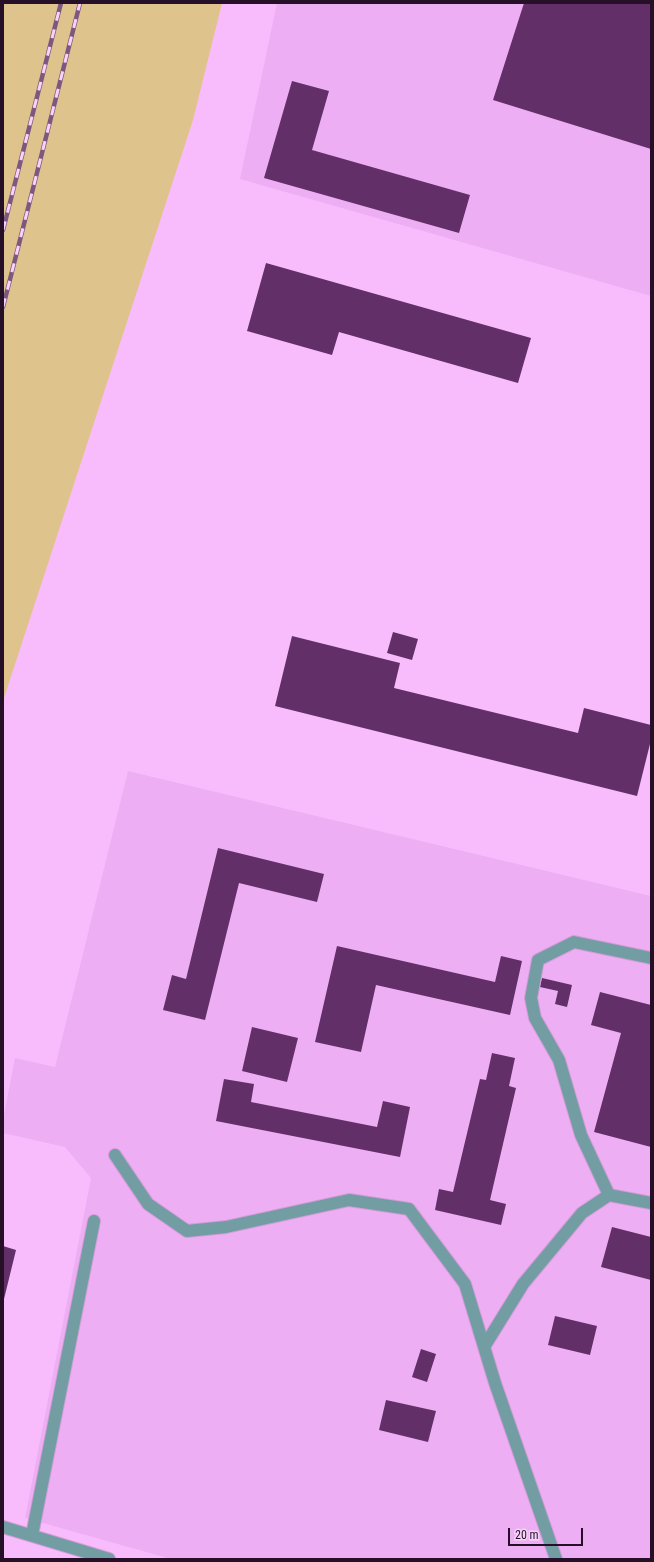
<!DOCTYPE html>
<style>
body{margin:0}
#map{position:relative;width:654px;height:1562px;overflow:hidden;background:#f8bcfd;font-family:"Roboto Condensed",sans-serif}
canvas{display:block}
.frame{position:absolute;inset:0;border:4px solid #261028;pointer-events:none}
.scale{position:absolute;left:508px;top:1528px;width:75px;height:18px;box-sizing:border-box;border:2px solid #261028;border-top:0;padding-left:5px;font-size:12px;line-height:14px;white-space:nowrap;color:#261028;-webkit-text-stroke:3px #f7d3fa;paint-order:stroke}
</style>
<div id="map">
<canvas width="654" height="1562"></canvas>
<div class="frame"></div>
<div class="scale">20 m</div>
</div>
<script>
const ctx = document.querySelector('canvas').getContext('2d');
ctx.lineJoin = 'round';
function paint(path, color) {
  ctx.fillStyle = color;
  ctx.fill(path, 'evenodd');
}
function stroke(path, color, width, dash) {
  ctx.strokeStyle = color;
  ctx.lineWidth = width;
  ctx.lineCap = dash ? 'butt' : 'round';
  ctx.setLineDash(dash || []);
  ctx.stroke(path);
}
paint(new Path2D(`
 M277 3H651V296L240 179Z
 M128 771 651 896V1559H171L25 1518 91 1178 65 1147 3 1133V1120L15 1058 55 1067Z`), '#eeaef4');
paint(new Path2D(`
 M3 3H222L193 120 3 701Z`), '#dec38d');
paint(new Path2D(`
 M524 3H651V149L493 100Z
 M292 81 329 91 312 150 470 195 459 233 264 178Z
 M266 263 531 338 518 383 339 332 332 355 247 331Z
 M393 632 418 639 412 660 387 653Z
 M292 636 400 663 394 688 578 733 584 708 651 725V740L637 796 275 706Z
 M218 848 324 874 317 902 239 883 205 1020 163 1010 172 975 186 979Z
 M337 946 495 982 501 956 522 961 510 1015 376 985 361 1052 315 1042Z
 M542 978 572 985 567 1007 555 1004 558 991 540 987Z
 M600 992 651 1005V1147L594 1132 621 1033 591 1025Z
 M252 1027 298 1038 287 1082 242 1071Z
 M492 1053 515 1058 509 1086 516 1088 490 1200 506 1204 501 1225 435 1210 439 1189 453 1192 480 1079 486 1080Z
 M224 1079 254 1084 251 1102 377 1127 383 1101 410 1107 400 1157 216 1121Z
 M612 1227 651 1237V1280L601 1267Z
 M3 1246 16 1250 4 1299H3Z
 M555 1316 597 1326 590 1355 548 1345Z
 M421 1349 436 1354 427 1382 412 1377Z
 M386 1400 436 1411 428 1442 379 1430Z`), '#632f68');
const minor = new Path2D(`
 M115 1155 148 1204 187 1231 226 1227 349 1200 409 1209 465 1284 495 1383 556 1559
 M609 1195 581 1135 559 1060 535 1018 531 998 538 960 574 942 651 958
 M484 1347 523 1284 582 1213 609 1195 651 1203
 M3 1527 109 1559
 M32 1535 94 1221`);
stroke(minor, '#d29dd7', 14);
stroke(minor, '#729ea3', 12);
const rail = new Path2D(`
 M3 230 61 3
 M3 307 80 3`);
stroke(rail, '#7d5780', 4.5);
stroke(rail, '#f7d3fa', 3, [9]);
</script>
